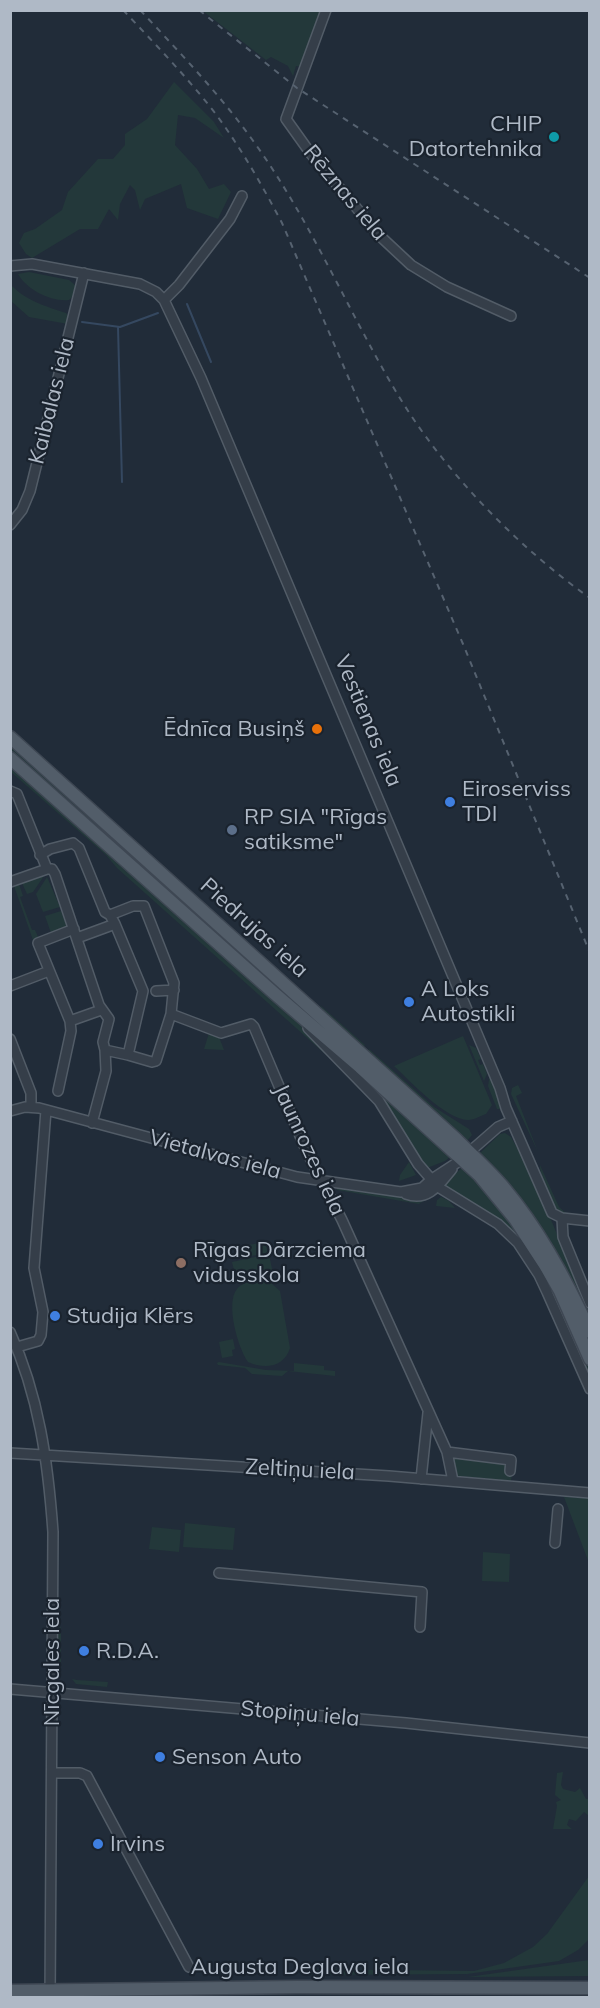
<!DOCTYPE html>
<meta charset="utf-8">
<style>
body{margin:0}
#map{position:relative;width:600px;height:2008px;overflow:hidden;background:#212c39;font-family:Mulish,sans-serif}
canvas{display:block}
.frame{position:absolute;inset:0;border:12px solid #afb9c6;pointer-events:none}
</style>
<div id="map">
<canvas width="600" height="2008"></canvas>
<div class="frame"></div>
</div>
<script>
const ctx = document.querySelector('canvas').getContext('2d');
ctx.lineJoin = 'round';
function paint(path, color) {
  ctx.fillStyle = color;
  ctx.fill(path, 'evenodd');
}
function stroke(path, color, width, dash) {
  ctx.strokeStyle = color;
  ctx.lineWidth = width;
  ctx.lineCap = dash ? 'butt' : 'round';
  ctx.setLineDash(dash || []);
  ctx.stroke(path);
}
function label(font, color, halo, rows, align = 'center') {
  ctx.font = font + ' Mulish,sans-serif';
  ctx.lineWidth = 4.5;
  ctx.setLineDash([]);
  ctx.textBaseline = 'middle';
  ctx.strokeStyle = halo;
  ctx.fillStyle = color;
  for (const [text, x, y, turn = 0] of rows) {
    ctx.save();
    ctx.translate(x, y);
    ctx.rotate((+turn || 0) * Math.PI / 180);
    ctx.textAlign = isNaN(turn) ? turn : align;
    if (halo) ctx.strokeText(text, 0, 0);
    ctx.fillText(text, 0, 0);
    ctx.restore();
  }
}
paint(new Path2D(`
 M203 11H323L301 67 296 66 293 76 288 66 271 57 266 60Z
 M174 82 214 122 224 138 195 118 178 115 175 145 197 169 209 189 224 184 231 192 218 219 187 208 181 184 145 199 140 210 135 190 130 185 120 204 118 220 109 209 98 229H80L32 258 26 254 19 243 24 233 35 229 62 210 68 192 98 159H113L125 145V134L147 119Z
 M29 272 69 280 76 286 74 295 69 300C51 302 27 290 18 274Z
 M10 284C26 301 45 306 66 313L69 317 68 324 29 317 11 301Z
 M10 743 331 1033 330 1035 31 771 11 751Z
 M10 763 277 1002C302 1028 329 1050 352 1078L117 868 106 855 11 772Z
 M44 876 33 892 27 894 22 883Z
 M47 877 60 907 43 912 36 894Z
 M14 883 16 885 19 884 23 896 20 897 32 930H35L39 939 34 943 14 886H11Z
 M61 911 67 927 51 933 45 916Z
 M320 1005 365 1045 362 1048 324 1012Z
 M209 1033 219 1037 224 1050 204 1049Z
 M463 1036 492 1105 486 1114C480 1116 474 1120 468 1120 445 1119 410 1081 394 1066Z
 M469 1045 476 1048 481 1059 478 1060 480 1065 483 1064 487 1074 484 1081Z
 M369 1049 434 1107 469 1129 472 1135 467 1141 375 1060 368 1053Z
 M490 1074 491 1078 501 1109H497L488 1086Z
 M362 1075 451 1156 445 1161 427 1168 415 1153 385 1102Z
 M518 1085 522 1093 516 1096 538 1152 511 1094 512 1088Z
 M505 1133 511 1137 534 1179 589 1311V1318C576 1291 564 1261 547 1236 528 1206 504 1179 480 1153L500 1134Z
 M409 1162 416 1175 399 1181 400 1175Z
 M540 1165 559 1207 567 1214C564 1213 560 1213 558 1211 551 1206 539 1173 540 1165Z
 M463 1167 499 1205 541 1264 577 1339 589 1370V1380L525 1249 445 1186 447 1181Z
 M337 1187 418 1199 430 1197 419 1204 337 1190Z
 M441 1197 449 1201 455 1208 436 1206 437 1200Z
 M265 1242 268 1253 246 1257 243 1246Z
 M269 1254 273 1274 237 1282 232 1262Z
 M253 1280 271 1283 280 1291 290 1348C284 1368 264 1369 248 1362 238 1348 225 1303 237 1289 241 1284 247 1282 253 1280Z
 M233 1339 235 1349 232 1350 233 1356 222 1358 219 1342Z
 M219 1362 266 1370 294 1371V1363L324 1366V1370L335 1371V1376L288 1371 282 1376 252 1374 245 1368 218 1365 217 1363Z
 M452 1456 506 1463V1472L512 1473 511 1481 458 1476 455 1472Z
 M564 1497 589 1498V1563Z
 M185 1523 235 1528 233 1550 183 1547Z
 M152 1527 181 1530 179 1552 149 1549Z
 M483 1552 510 1554 509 1582 482 1581Z
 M61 1627V1675H58V1628Z
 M72 1679 77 1680 108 1682 107 1687 76 1684Z
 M563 1772 561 1785 563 1789 575 1792 580 1788 586 1799H589V1816L584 1812 576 1821 569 1819 567 1825 572 1829H553L557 1806 556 1802 561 1800 555 1795 557 1773Z
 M589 1876V1939L578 1950 559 1961 467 1974 307 1975 302 1973 301 1969 474 1971 504 1963 533 1947 547 1934Z
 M589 1960V1976L469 1977H468Z`), '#23383a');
stroke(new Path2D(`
 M187 304 211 362
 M82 322 120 327 158 313
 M118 327 122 482`), '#354860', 2);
const minor = new Path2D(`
 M326 10 286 119 311 154 381 237 411 265 447 287 511 316
 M10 266 32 264 140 284 156 292 164 300 201 378 500 1088 506 1108 552 1213 562 1218 590 1221
 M164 300 179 285 230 219 242 196
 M10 525 22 510 30 491 84 273
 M10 791 17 794 47 869H52L55 874 99 1005 109 1019 103 1042 105 1050
 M40 855 50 849 73 843 79 848 105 912 110 915 115 924 143 991 128 1055 105 1050 106 1071 92 1123
 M10 882 47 869
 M110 915 133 906H144L174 983 171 1014 156 1061 152 1062 128 1055
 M77 938 115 924
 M10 986 49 971
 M156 991 174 990
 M171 1014 221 1033 251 1024 254 1027 306 1150 342 1220 447 1452 453 1481
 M70 1021 101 1010
 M308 1028 379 1101 418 1164 438 1187 498 1224 518 1243 539 1275 547 1292 590 1389
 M10 1039 31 1093V1107
 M58 1091 71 1031 70 1021 38 943 74 929
 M10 1111 25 1107 39 1108 297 1177 401 1192 422 1188 432 1179 458 1162
 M474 1148 498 1127 512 1121
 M406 1194C428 1202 439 1185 452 1169
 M562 1218 563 1237 590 1303
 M10 1332C39 1396 48 1462 53 1532L50 1998
 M17 1347 38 1341 41 1335 43 1312 34 1268 46 1110
 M447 1452 511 1460 510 1471
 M10 1453 389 1476 590 1493
 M421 1479 428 1413
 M555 1543 558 1509
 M219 1573 422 1592 420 1627
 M10 1689 406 1723 590 1743
 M52 1773H80L87 1776 189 1967`);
const major = new Path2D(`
 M10 737 456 1139C472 1155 490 1171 505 1189 541 1232 567 1281 590 1332
 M10 758 275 994 360 1067 479 1175 515 1219 545 1265 560 1291 590 1359
 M10 1991 297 1987 590 1988`);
stroke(minor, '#525c67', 12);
stroke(major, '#3e4753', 15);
stroke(minor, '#353e49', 9);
stroke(major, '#525d69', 12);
stroke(new Path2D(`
 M123 10C155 44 187 77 215 113 241 148 262 185 282 223L463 644 590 953
 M140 10C183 56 226 101 261 152 313 227 349 312 395 390 441 468 516 546 590 598
 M199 10 297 88 590 278`), '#566270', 2, [6, 6]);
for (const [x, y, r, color] of [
 [554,137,6,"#0f9aa8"],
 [317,729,6,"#e8710a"],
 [450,802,6,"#3f7fe0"],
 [232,830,6,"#5c6f8a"],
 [409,1002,6,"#3f7fe0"],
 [181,1263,6,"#8d6e63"],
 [55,1316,6,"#3f7fe0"],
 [84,1651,6,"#3f7fe0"],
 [160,1757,6,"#3f7fe0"],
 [98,1844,6,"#3f7fe0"]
]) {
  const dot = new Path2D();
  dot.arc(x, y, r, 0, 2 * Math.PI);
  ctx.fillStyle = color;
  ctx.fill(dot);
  stroke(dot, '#1a232e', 2);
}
label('22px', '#afb9c6', '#1a232e', [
 ["CHIP",542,124,"right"],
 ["Datortehnika",542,149,"right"],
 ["Ēdnīca Busiņš",305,729,"right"],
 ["Eiroserviss",462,789],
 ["TDI",462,814],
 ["RP SIA \"Rīgas",244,817],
 ["satiksme\"",244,842],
 ["A Loks",421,989],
 ["Autostikli",421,1014],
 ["Rīgas Dārzciema",193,1250],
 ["vidusskola",193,1275],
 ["Studija Klērs",67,1316],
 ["R.D.A.",96,1651],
 ["Senson Auto",172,1757],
 ["Irvins",110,1844]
], 'left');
label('22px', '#afb9c6', '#1a232e', [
 ["Rēznas iela",345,193,50],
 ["Kaibalas iela",52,401,-76],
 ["Vestienas iela",368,721,67],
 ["Piedrujas iela",254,928,42],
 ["Jaunrozes iela",309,1150,65],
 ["Vietalvas iela",215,1155,15],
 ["Zeltiņu iela",300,1470,3],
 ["Nīcgales iela",52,1662,-90],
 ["Stopiņu iela",300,1714,5],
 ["Augusta Deglava iela",300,1967]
]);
</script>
